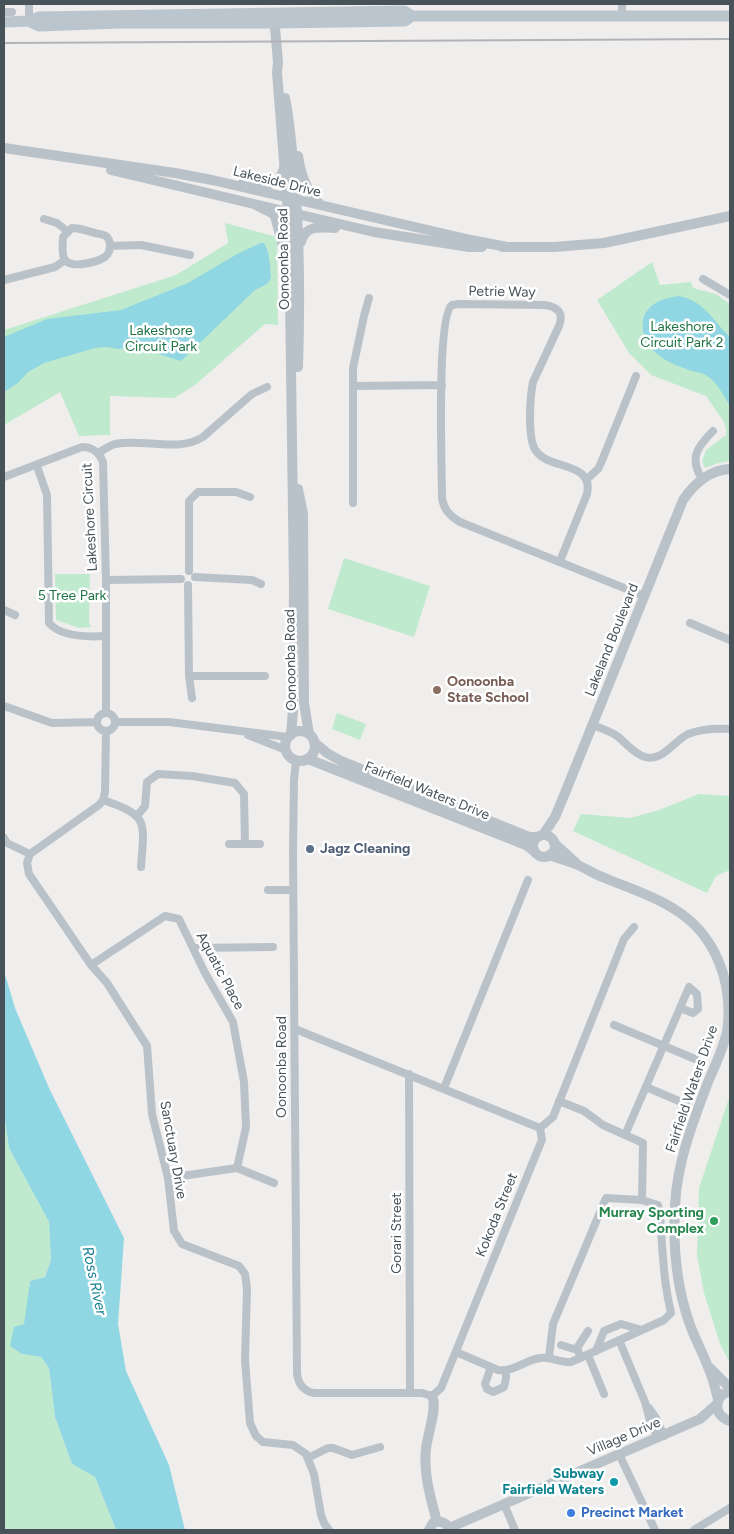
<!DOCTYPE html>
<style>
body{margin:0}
#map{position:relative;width:734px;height:1534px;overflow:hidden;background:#f0eded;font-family:Figtree,sans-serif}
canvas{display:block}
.frame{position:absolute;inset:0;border:5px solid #475259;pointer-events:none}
</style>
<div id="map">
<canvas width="734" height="1534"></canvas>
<div class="frame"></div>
</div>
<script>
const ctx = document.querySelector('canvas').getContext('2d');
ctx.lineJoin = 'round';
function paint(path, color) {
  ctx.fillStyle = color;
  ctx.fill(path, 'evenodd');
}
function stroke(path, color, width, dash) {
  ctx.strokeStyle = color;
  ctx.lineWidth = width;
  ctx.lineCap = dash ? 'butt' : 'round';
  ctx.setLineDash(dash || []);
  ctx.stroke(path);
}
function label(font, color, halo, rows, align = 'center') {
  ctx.font = font + ' Figtree,sans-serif';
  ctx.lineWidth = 5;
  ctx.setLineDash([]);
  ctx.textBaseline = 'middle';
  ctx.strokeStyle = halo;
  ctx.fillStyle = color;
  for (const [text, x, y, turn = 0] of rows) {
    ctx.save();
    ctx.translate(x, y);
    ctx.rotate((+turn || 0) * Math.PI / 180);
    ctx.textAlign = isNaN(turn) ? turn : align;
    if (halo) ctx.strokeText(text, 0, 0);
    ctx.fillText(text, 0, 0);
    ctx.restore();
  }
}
paint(new Path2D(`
 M225 223 277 237 278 325 265 324 195 385 174 398 110 396V435L79 436 60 392 4 425V330L176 275 228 243Z
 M652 262 660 285 691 282 693 288 716 294 730 304V461L719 463 705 468 702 461 706 450 726 435V429L724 422 706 396 651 375 629 353 597 300Z
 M344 558 430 586 414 637 328 609Z
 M55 574H90L89 621 91 627 79 628 56 620Z
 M337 713 366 724 360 740 332 729Z
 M699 794 730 796V870L716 876 707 893 573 831 581 814 630 818 659 810Z
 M730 1095V1363L720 1344 704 1293 697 1255 699 1188Z
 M4 1113 9 1148 49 1222 51 1260 45 1277 30 1281 22 1354 41 1357 49 1368 55 1417 72 1464 95 1477 116 1530H4Z`), '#bfeacd');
paint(new Path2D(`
 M261 243H264C270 252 270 267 271 278L267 284 255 290 181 361 136 347 118 349 107 347 95 348 44 363 28 372 18 383 4 392V337L47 319 121 310 188 283 239 253Z
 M679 296C706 302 712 320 730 337V406C724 396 717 382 707 376 703 373 696 372 692 371 672 364 652 357 644 335 642 329 642 323 644 316 651 302 664 298 679 296Z
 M4 971 15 1008 49 1088 124 1238 118 1324 126 1371 169 1465 185 1530H116L95 1477 72 1464 55 1417 49 1368 41 1357 22 1354 10 1346 14 1327 24 1324 30 1281 45 1277 51 1260 49 1222 9 1148 4 1113Z`), '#90d7e3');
stroke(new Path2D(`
 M29 4V21
 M4 12H12
 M622 17V4
 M44 219 57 223 67 231
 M72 228C80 228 87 231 95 233 98 234 103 234 106 236 112 241 111 252 105 257 97 262 72 269 65 260 61 255 63 243 63 237Z
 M110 246 141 245 190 255
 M703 279 730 295
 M4 280 55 267 65 260
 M353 386 442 385
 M98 453C103 450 109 446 115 444 143 438 178 453 203 437L252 394 267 387
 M37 466 47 495 49 623C61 637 89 637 105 636
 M4 477 82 447C93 447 99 452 103 462L106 580V713
 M587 479 598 469 601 463 636 376
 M702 479C689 458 697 447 713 431
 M353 503V368L364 316 369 298
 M560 561 587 494C594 461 549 470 536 451 527 439 530 397 533 382L559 326C564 313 558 307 545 305L459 304 452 305C436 317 442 470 442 498 444 510 450 516 460 522L644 596
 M189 571V501L198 492H236L250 497
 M195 577 252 580 261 584
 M106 580 181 579
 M188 585 189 676 192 698
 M4 610 15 615
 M690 623 730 640
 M189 676H265
 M4 706 52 723 97 722
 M97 722a9 9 0 1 1 18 0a9 9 0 1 1-18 0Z
 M115 722H169L288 737
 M592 725C601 728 610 731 617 736 626 743 634 754 645 757 662 762 674 741 688 734 701 729 716 728 730 729
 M106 731 105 792 103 800 99 805 30 854 27 863 29 874 91 965 107 983 147 1046 152 1114 168 1178 174 1231 182 1244 239 1266 245 1274 247 1289 245 1360 250 1423 256 1436 263 1442 293 1445 306 1454 314 1474 321 1515 324 1523 329 1530
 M248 735 286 750
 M296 761 294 780 293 851 297 1373C298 1384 304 1391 314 1393H422L432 1396 441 1388 539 1147 542 1140 540 1128
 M103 800C150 816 144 822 141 867
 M137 816 145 806 147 782 158 774 192 776 235 783 244 794 245 844
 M4 838 7 843 30 854
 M229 844H260
 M268 890H293
 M194 948 273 947
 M91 965 165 916 179 919 205 973 233 1022 244 1082 246 1127 237 1168
 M614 1025 695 1059
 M295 1029 540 1128
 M409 1074 410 1392
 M646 1087 686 1104
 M444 1088 528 880
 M540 1128 553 1117 624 939 634 927
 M625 1135 680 1008 689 987 697 994 698 1009 693 1013 680 1008
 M168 1178 237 1168 274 1183
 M619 1340 645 1402 650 1421 658 1438
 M561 1345 574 1349 577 1348 581 1358
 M577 1348 588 1331
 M596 1351 604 1331 621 1324 642 1330
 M456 1352 498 1370C514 1372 525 1360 540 1358 551 1356 560 1363 571 1362L664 1320 671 1313C667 1295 664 1276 663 1257 661 1239 662 1223 658 1205L642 1200 643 1143 603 1125 584 1111 559 1101
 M588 1355 604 1394
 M549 1357 553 1324 606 1198 642 1200
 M491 1367 485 1384 487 1389 493 1392 504 1387 506 1378V1371
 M649 1408 656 1418 664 1436
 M619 1454 655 1530
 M308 1458 328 1448H333L352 1455 380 1447
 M504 1504 515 1530
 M694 1530 730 1508`), '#bac2c9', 8);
stroke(new Path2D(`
 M274 16 278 62 277 72 289 225 294 586 293 710 291 735
 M285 98C290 123 292 148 294 173 300 238 300 302 298 367
 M4 148 175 173 212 180 471 240 507 247
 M298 156C301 175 307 194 321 205
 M111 170 254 204 272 213 275 216 285 254
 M243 183C262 184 278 190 284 168
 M254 204 374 232 469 247H482
 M301 242C305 225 320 227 335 228
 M502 247H554L604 243 730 216
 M298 489 303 514 304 703 309 734
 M285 746a15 15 0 1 1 30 0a15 15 0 1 1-30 0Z
 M314 742 327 753 341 761 529 837H537
 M308 759 526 845 534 851
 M543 835 555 817 565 793 683 500C694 484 710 470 730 469
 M533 846a11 11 0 1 1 22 0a11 11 0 1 1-22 0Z
 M554 843 576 863
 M549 855C558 858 568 861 578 865 587 869 595 875 605 878 628 888 653 895 674 909 716 934 734 984 727 1032 723 1049 715 1066 708 1082 693 1122 677 1162 675 1206 673 1244 676 1285 689 1322 694 1337 702 1351 708 1367 713 1377 715 1388 718 1399
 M710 1368 730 1388
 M730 1391C713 1396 713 1416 730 1421
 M432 1396C438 1407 427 1436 426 1449 423 1473 431 1499 437 1522
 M449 1528 700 1419 717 1404
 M429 1530 433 1523C441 1520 447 1523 450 1530`), '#bac2c9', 10);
stroke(new Path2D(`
 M29 21 39 17 404 11 412 16H730
 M4 22 29 21 39 26 119 23H275L405 21 412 16`), '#bac5ce', 11);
stroke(new Path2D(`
 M4 43 730 39`), '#b0b3b7', 2);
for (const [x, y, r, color] of [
 [437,690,5,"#8d6e63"],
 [310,849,5,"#5c6f8a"],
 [714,1221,5,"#2e9e5b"],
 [614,1482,5,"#0f9aa8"],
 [571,1513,5,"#3f7fe0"]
]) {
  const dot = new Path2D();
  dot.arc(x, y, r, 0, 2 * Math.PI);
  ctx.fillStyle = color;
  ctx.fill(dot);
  stroke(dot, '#fff', 2);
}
label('14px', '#475259', '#fff', [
 ["Lakeside Drive",277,182,14],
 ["Oonoonba Road",284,259,-91],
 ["Petrie Way",502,292,1],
 ["Lakeshore Circuit",90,517,-93],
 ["Lakeland Boulevard",612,640,-68],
 ["Oonoonba Road",291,660,-91],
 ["Fairfield Waters Drive",427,791,22],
 ["Aquatic Place",220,971,62],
 ["Oonoonba Road",282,1067,-90],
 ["Fairfield Waters Drive",692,1089,-71],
 ["Sanctuary Drive",173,1150,80],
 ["Kokoda Street",497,1215,-68],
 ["Gorari Street",397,1233,-90],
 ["Village Drive",624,1437,-23]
]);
label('14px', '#1f7344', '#fff', [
 ["Lakeshore",682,327],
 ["Circuit Park 2",682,343],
 ["Lakeshore",161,331],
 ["Circuit Park",161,347],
 ["5 Tree Park",72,596]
]);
label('bold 14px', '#785e54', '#fff', [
 ["Oonoonba",447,682],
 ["State School",447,698]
], 'left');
label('bold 14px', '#4e5e75', '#fff', [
 ["Jagz Cleaning",320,849]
], 'left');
label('bold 14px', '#27864d', '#fff', [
 ["Murray Sporting",704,1213],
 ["Complex",704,1229]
], 'right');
label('bold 14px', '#0d838f', '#fff', [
 ["Subway",604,1474],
 ["Fairfield Waters",604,1490]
], 'right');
label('bold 14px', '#366cbe', '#fff', [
 ["Precinct Market",581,1513]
], 'left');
label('italic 15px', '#198193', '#fff', [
 ["Ross River",94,1281,78]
]);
</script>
